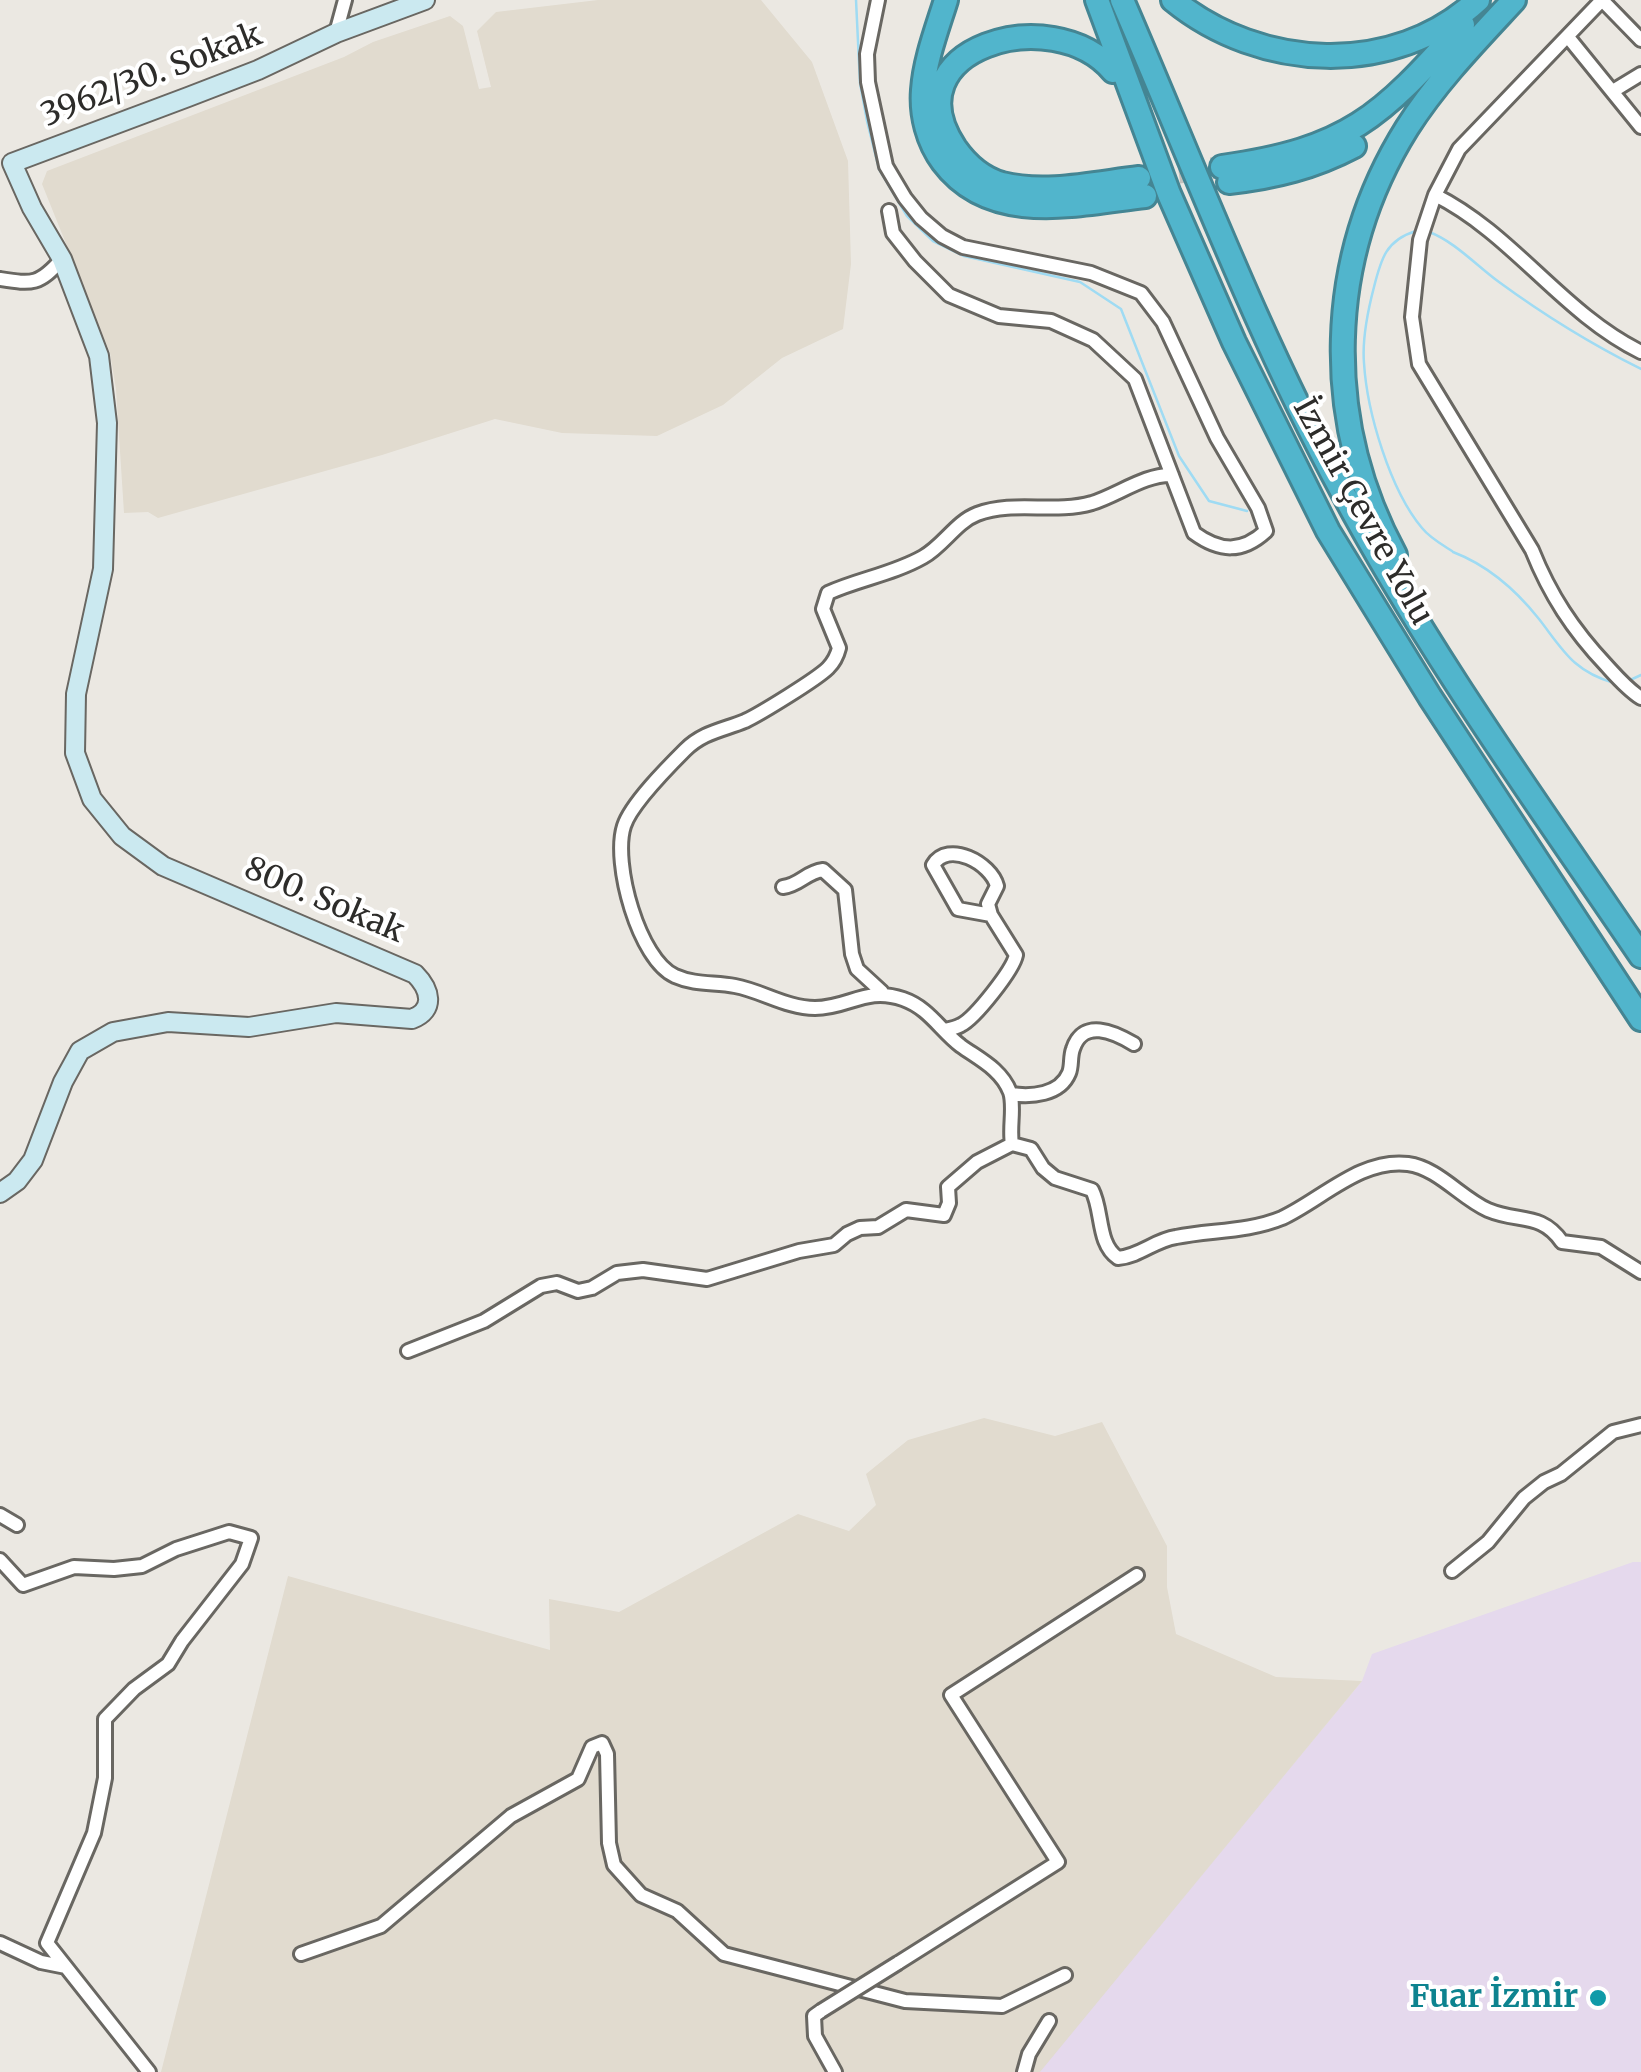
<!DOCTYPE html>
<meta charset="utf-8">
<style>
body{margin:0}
canvas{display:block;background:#ebe8e2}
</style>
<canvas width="1641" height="2072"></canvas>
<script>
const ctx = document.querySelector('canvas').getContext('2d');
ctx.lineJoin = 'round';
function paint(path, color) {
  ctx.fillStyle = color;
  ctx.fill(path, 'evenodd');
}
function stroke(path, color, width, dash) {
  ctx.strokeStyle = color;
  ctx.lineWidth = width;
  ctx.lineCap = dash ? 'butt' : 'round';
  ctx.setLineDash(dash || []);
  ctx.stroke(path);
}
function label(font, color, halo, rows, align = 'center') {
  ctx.font = font + ' Merriweather,serif';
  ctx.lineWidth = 8;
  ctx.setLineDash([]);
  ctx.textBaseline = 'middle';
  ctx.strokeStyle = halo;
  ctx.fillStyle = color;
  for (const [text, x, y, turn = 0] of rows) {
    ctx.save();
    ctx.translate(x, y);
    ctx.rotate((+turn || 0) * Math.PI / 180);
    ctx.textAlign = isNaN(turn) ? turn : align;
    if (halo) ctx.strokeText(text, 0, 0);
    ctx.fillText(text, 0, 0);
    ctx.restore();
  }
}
paint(new Path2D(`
 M1633 1562H1641V2072H1038L1362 1681 1372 1654Z`), '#e5d9ed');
paint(new Path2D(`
 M598 0H761L812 62 848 161 851 264 843 329 782 358 723 405 657 436 562 433 495 419 382 455 158 518 148 512 124 513 116 389 110 353 42 184 47 171 344 57 373 42 450 16 463 26 479 89 491 87 477 31 496 12Z
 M984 1418 1055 1436 1102 1422 1167 1546V1587L1176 1634 1276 1677 1362 1681 1040 2072H161L288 1576 550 1650 549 1599 619 1612 798 1514 849 1531 876 1505 866 1474 908 1440Z`), '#e1dbcf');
stroke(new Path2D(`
 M856 0 860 83 867 121 879 169 907 216 933 241 964 256 1080 282 1121 309 1179 456 1209 501 1247 511
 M1416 231C1386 240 1381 259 1374 287 1368 310 1362 339 1364 363 1367 412 1390 490 1422 528 1430 538 1441 544 1452 551
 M1429 232C1454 241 1477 266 1499 282 1544 315 1591 344 1641 369
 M1453 552C1487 565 1516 590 1539 619 1563 650 1573 671 1614 683
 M1626 682 1641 675`), '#9fdbf3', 2.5);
stroke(new Path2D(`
 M1146 177 1222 167`), '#c5c2bd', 22, [22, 11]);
const minor = new Path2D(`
 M878 0 867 54 868 82 886 166 905 198 921 218 942 236 963 247 1091 273 1141 293 1163 322 1217 438 1258 508 1266 531C1242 553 1220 552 1194 533L1135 379 1093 340 1051 321 999 316 949 295 915 261 893 233 889 211
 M1602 0 1459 149 1435 195 1420 240 1412 317 1419 364 1532 550C1550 595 1573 630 1606 665 1617 677 1627 689 1641 698
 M1602 0 1641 40
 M336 33 345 0
 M1568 37 1641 127
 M1613 91 1641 74
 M1435 195C1513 234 1562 313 1641 352
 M0 279C33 284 39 285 62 259
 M783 887C800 885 806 872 823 870L845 890 852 954 857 969 882 992
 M945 1030C950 1029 956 1028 961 1025 975 1018 1013 970 1016 955L991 915 988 904 997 886C991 863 948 840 933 865L958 909 991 915
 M1011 1094C1031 1097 1060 1095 1069 1073 1072 1066 1070 1057 1073 1049 1083 1018 1114 1032 1134 1044
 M1012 1144 1031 1149 1043 1168 1055 1178 1092 1190C1103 1211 1097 1244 1118 1258 1140 1256 1155 1240 1176 1237 1211 1230 1248 1232 1282 1218 1321 1200 1361 1158 1408 1164 1438 1168 1461 1198 1488 1210 1519 1223 1541 1212 1562 1242L1601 1247 1641 1272
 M408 1351 484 1321 541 1286 557 1283 578 1291 592 1288 617 1273 643 1270 707 1279 799 1251 834 1245 847 1234 860 1228 878 1227 906 1210 944 1215 949 1203 948 1187 977 1162 1012 1144C1009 1128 1015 1106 1010 1092 1001 1069 979 1059 961 1046 940 1030 929 1008 903 999 866 986 849 1008 815 1008 787 1008 762 991 735 986 715 982 695 985 675 976 639 960 612 863 624 826 631 804 668 767 685 750 703 732 723 730 745 721 760 714 817 679 828 668 834 662 837 656 839 648L823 609 828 593C859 579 893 574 923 557 943 546 956 522 977 514 1015 500 1053 514 1092 503 1118 495 1145 474 1172 475
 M0 1515 17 1525
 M0 1560 23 1585 74 1567 114 1569 142 1566 176 1549 229 1532 251 1538 242 1564 182 1641 168 1664 134 1689 105 1719V1778L94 1833 47 1943 149 2072
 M1452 1571 1488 1542 1524 1498 1544 1482 1561 1474 1613 1432 1641 1425
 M0 1943 41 1962 66 1967
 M301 1954 381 1926 511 1816 578 1779 592 1747 602 1743 607 1754 609 1843 614 1865 641 1895 677 1911 724 1954 905 2001 1002 2006 1065 1975
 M898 1963 1058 1862 951 1695 1137 1575
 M821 2011 814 2016 815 2036 835 2072
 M1024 2072 1029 2054 1049 2021`);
const secondary = new Path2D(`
 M0 1193 17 1181 33 1160 63 1082 80 1051 113 1032 168 1022 249 1027 336 1013 412 1019C436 1010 430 989 415 974L163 866 122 836 92 799 75 753 76 694 103 569 107 423 99 356 62 259 32 208 12 163 188 97 258 70 336 33 425 0`);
const motorway = new Path2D(`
 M946 0C937 29 925 60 923 90 921 115 928 142 943 162 991 226 1077 204 1145 196
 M1097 0 1169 194 1234 342 1328 531 1430 697 1641 1019
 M1122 0C1193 164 1257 334 1342 491 1429 654 1538 804 1641 956
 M1173 0C1260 71 1394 78 1478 0
 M1113 71C1053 0 888 48 955 148 967 165 981 178 1002 184 1045 195 1096 183 1139 178
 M1222 167C1348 149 1380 118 1463 25
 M1229 182C1275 177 1314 167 1354 146
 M1395 555C1322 420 1325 259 1407 128 1437 81 1476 41 1514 0`);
stroke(minor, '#696762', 18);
stroke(secondary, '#696762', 22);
stroke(motorway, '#448593', 28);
stroke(minor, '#fff', 12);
stroke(secondary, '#cbe9f0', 18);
stroke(motorway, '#51b5cc', 22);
const minorBridge = new Path2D(`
 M821 2011 898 1963`);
stroke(minorBridge, '#696762', 18, []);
stroke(minorBridge, '#fff', 12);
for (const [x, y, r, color] of [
 [1598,1998,10,"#0f9aa8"]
]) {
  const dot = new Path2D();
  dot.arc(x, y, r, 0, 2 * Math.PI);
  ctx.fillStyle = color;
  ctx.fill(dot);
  stroke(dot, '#fff', 4);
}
label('32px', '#2d2c2a', '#fff', [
 ["3962/30. Sokak",152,76,-21],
 ["İzmir Çevre Yolu",1362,512,61],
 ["800. Sokak",324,901,23]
]);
label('bold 32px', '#0d838f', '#fff', [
 ["Fuar İzmir",1578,1998]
], 'right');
</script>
